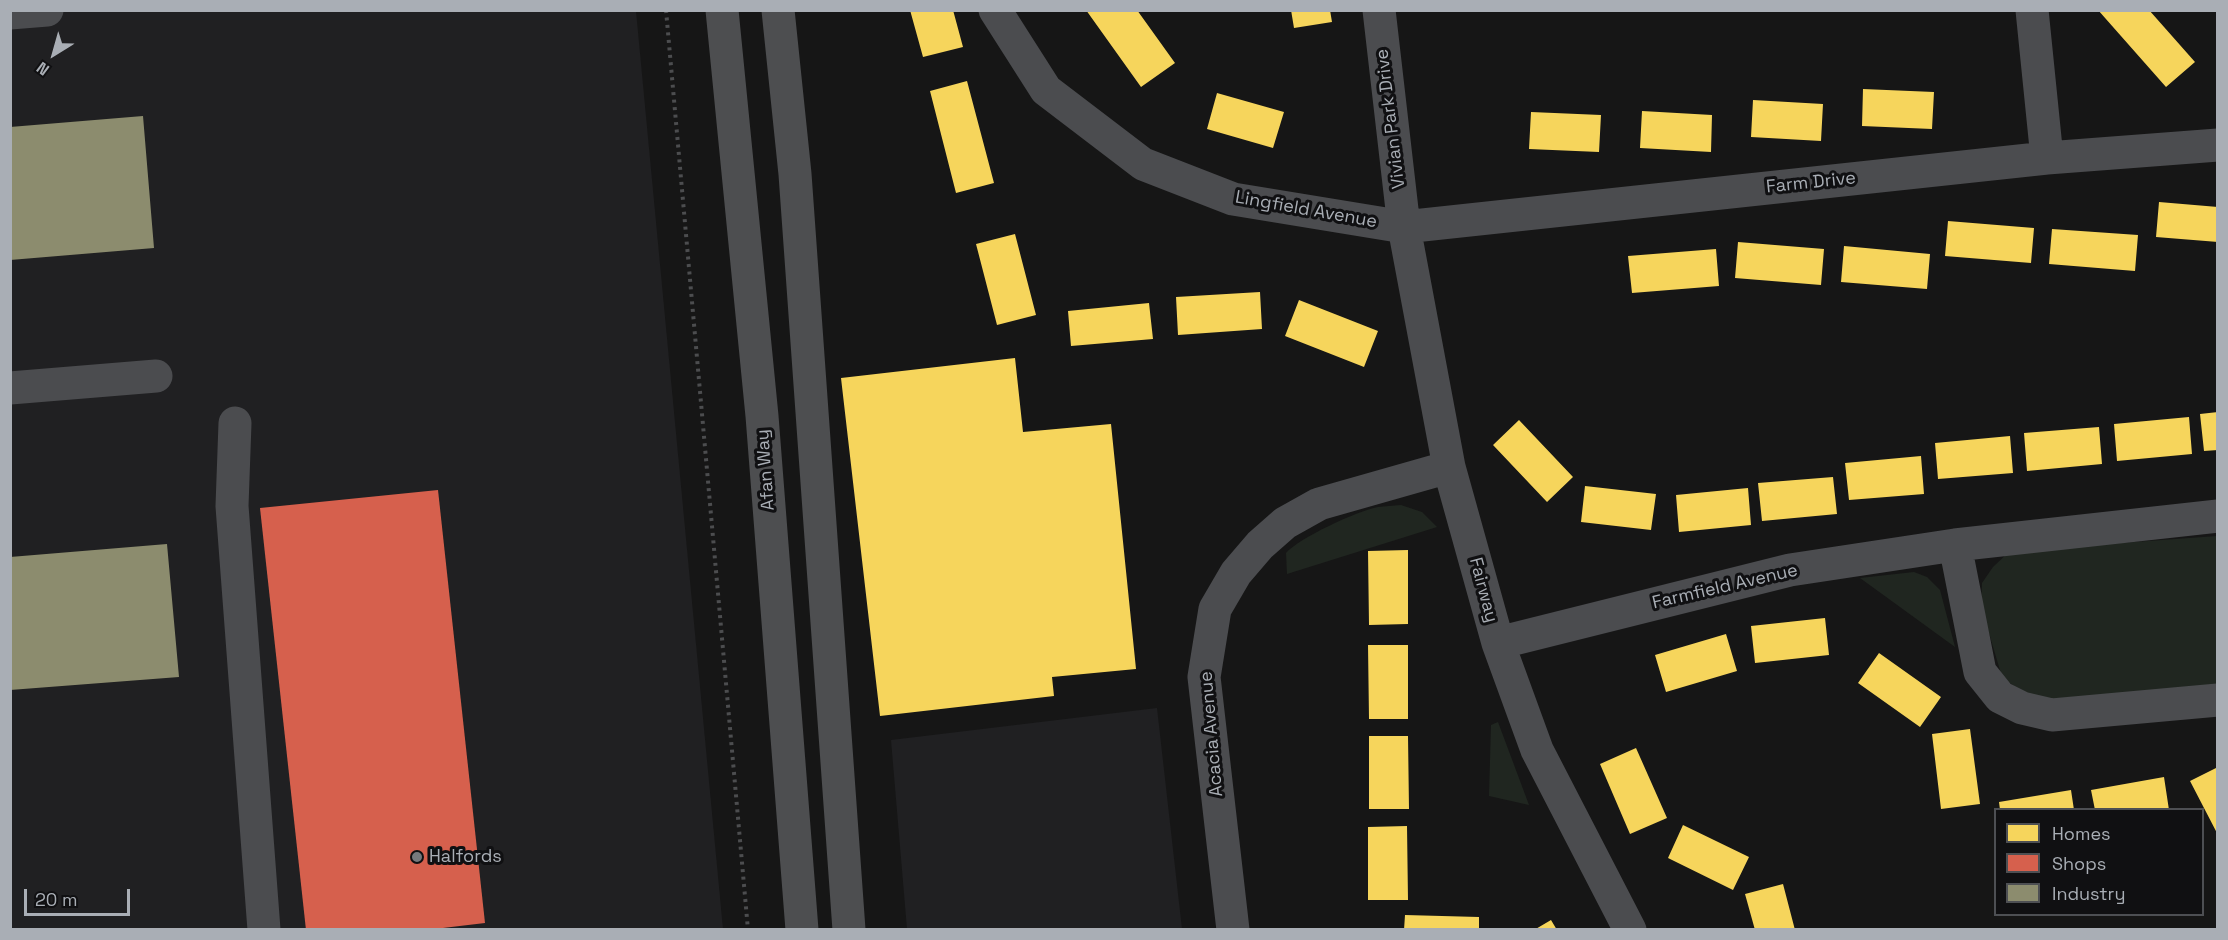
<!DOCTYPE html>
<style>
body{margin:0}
#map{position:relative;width:2228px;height:940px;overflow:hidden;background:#161616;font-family:"Space Grotesk",sans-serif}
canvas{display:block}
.frame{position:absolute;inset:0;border:12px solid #a9aeb5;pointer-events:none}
.legend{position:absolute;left:1994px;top:808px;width:210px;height:108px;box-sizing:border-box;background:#101012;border:2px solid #4d4f53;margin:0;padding:8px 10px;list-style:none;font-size:18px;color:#a9aeb5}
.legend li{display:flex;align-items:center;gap:12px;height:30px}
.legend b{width:30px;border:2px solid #4d4f53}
.north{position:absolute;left:24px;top:24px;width:60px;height:60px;-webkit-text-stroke:4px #101012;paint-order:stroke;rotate:217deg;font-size:16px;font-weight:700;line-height:24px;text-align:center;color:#a9aeb5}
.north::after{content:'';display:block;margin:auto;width:21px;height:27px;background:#a9aeb5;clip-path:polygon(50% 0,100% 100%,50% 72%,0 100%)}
.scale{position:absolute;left:24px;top:889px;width:106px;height:27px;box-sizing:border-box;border:3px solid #a9aeb5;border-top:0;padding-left:8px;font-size:18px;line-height:21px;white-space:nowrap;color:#a9aeb5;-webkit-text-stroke:4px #101012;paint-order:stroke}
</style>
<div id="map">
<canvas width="2228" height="940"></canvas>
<div class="frame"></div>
<ul class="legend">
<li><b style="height:16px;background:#f6d55c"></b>Homes</li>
<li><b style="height:16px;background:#d6604d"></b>Shops</li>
<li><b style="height:16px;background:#8c8c6e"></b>Industry</li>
</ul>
<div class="north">N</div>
<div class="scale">20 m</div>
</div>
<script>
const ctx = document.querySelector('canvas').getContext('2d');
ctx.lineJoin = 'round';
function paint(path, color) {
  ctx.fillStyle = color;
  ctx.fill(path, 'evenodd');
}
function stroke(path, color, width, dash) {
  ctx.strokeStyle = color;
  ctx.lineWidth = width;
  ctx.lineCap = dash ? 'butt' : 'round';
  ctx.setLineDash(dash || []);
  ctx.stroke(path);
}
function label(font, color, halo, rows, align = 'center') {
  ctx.font = font + ' "Space Grotesk",sans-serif';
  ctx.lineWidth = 6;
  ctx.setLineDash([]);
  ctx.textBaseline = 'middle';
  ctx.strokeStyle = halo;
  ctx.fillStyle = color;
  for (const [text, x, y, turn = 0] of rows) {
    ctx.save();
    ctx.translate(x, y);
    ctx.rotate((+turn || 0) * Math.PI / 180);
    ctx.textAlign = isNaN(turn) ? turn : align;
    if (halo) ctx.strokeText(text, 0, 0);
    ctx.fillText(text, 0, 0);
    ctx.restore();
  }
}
paint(new Path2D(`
 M10 11H636L723 929H11Z
 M1157 708 1182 929H907L891 740Z`), '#202022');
paint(new Path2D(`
 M1401 505 1422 512 1437 527 1287 574 1286 553C1299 538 1357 511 1378 507 1385 506 1393 506 1401 505Z
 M2217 536V685L2055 701 2036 697 2018 689 2002 677 1981 606 1982 583 1993 567 2010 551Z
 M1914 572 1927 577 1940 590 1955 647 1860 578Z
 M1498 722 1529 805 1489 796 1491 725Z`), '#202620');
paint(new Path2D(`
 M910 10H953L963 47 923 57Z
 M1086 10H1137L1175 63 1141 87Z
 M1291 10H1330L1332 22 1294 28Z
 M2098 10H2149L2195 62 2166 87Z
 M967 81 994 183 956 193 930 91Z
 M1863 89 1934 92 1932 129 1862 126Z
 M1217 93 1284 112 1273 148 1207 129Z
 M1753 100 1823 104 1821 141 1751 137Z
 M1642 111 1712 115 1711 152 1640 148Z
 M1531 112 1601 115 1599 152 1529 149Z
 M2159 202 2218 207V242L2156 237Z
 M1948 221 2034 228 2031 263 1945 256Z
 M2052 229 2138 235 2135 271 2049 264Z
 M1015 234 1036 315 997 325 976 244Z
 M1738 242 1824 249 1821 285 1735 278Z
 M1844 246 1930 254 1927 289 1841 282Z
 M1716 249 1719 286 1632 293 1628 256Z
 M1260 292 1262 329 1178 335 1176 297Z
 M1299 300 1378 331 1364 367 1285 336Z
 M1149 303 1153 339 1071 346 1068 311Z
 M1015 358 1023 432 1111 424 1136 669 1052 677 1054 696 880 716 841 378Z
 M2218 412V450L2204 451 2200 414Z
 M2189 417 2192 454 2117 461 2114 424Z
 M1519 420 1573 477 1547 502 1493 445Z
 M2099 427 2102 464 2027 471 2024 433Z
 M2010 436 2013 473 1938 479 1935 443Z
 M1921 456 1924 494 1849 500 1845 463Z
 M1833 477 1837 514 1762 521 1758 483Z
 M1585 486 1656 494 1651 530 1581 522Z
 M1748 488 1751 525 1679 532 1676 495Z
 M1408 550V624L1369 625 1368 551Z
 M1825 618 1829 655 1755 663 1751 626Z
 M1726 634 1737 671 1666 692 1655 655Z
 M1368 645H1408V719H1369Z
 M1879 653 1941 697 1920 727 1858 683Z
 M1970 729 1980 804 1941 809 1932 734Z
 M1369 736H1408L1409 809H1369Z
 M1636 748 1667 818 1630 834 1600 764Z
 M2218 767V835L2190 781Z
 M2164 777 2169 810H2095L2091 790Z
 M2071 790 2074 810H2000L1999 802Z
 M1683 825 1749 857 1733 890 1668 858Z
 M1407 826 1408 900H1368V827Z
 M1783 884 1795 930H1755L1745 894Z
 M1405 915 1479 917V930H1404Z
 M1551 920 1557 930H1534Z`), '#f6d55c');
paint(new Path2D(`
 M438 490 485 923 426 930H306L260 508Z`), '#d6604d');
paint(new Path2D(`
 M143 116 154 248 10 260V127Z
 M167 544 179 677 10 690V557Z`), '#8c8c6e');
stroke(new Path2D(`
 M666 10 748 930`), '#4c4d4f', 4, [3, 4.5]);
stroke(new Path2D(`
 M995 10 1046 90 1143 164 1233 199 1404 227 2047 158 2218 145
 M1379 10 1404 227 1449 467 1498 643 1537 750 1630 930
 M2032 10 2047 158
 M10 13 47 10
 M10 388 156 376
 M235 423 232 506 264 930
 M1955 545 1980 672 2000 697 2022 708 2052 715 2218 700
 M1498 643 1790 570 1955 545 2218 516
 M1233 930 1204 677 1215 609 1236 573 1260 545 1285 523 1319 504 1449 467`), '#4b4c4f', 33);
stroke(new Path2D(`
 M722 10 762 416 802 930
 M778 10 795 174 849 930`), '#4d4e50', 33);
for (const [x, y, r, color] of [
 [417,857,6,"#76797d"]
]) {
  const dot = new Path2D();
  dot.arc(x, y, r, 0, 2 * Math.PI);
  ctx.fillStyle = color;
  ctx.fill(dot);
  stroke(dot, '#101012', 2);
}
label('18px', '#a9aeb5', '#101012', [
 ["Vivian Park Drive",1391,119,-97],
 ["Farm Drive",1811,183,-6],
 ["Lingfield Avenue",1306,210,10],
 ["Afan Way",766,470,-94],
 ["Farmfield Avenue",1725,587,-13],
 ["Fairway",1483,590,75],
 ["Acacia Avenue",1212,734,-95]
]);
label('18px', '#a9aeb5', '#101012', [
 ["Halfords",429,857]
], 'left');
</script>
